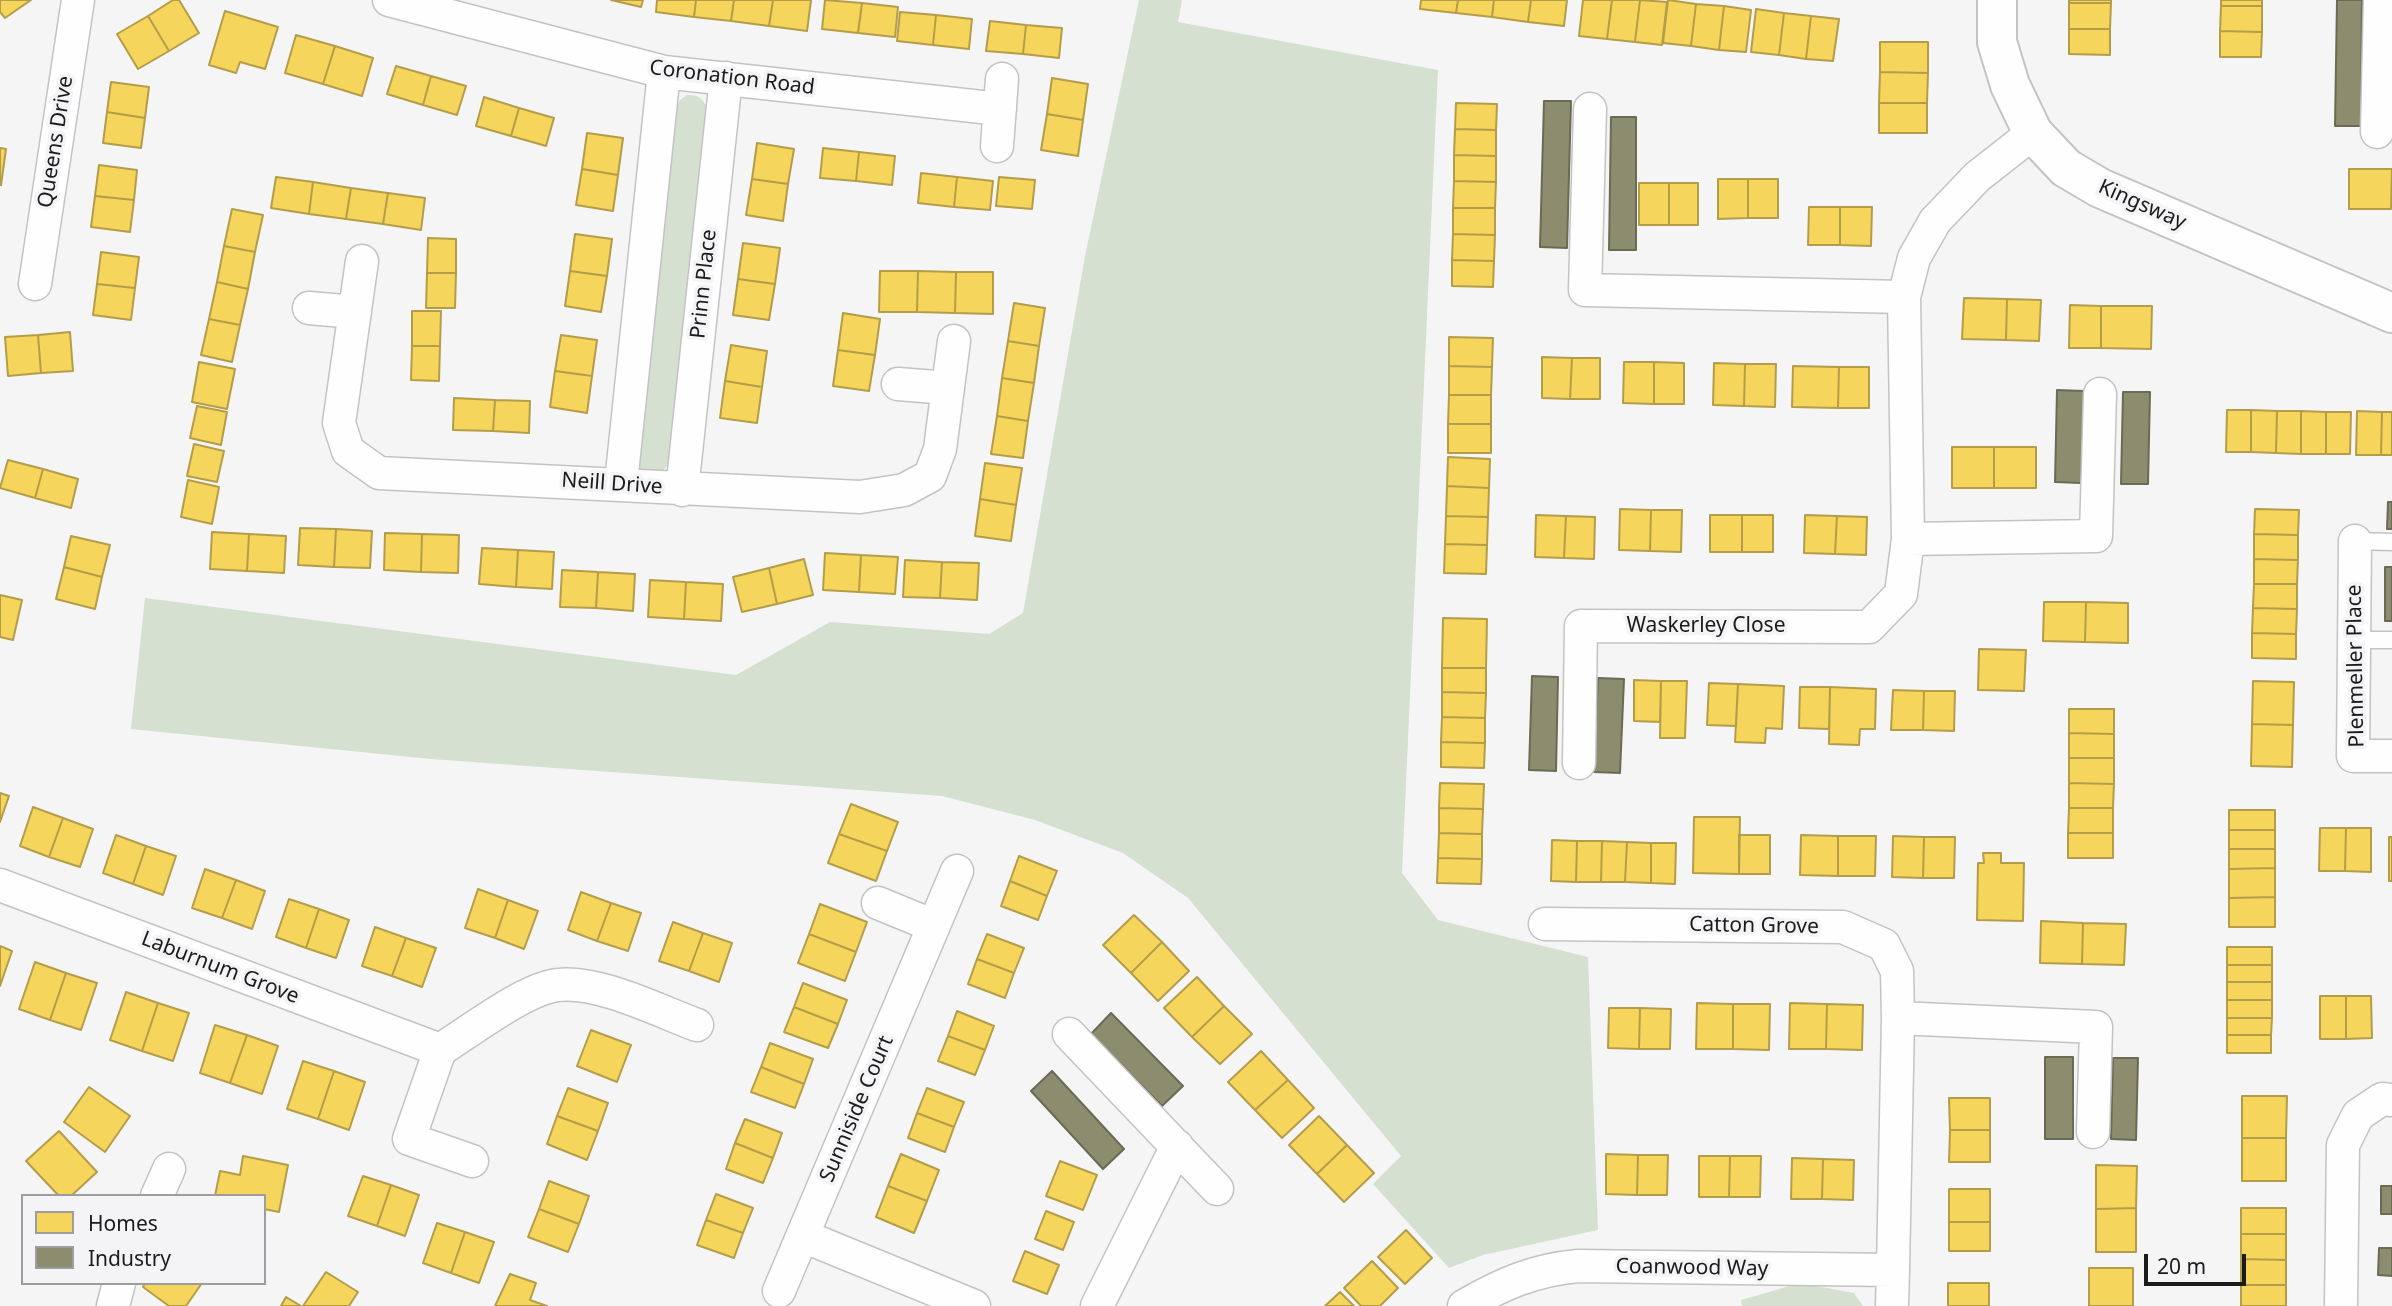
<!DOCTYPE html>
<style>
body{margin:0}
#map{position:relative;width:2392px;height:1306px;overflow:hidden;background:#f5f5f6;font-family:"Noto Sans",sans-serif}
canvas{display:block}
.legend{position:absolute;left:21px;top:1194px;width:245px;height:91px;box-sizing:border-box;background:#f4f4f7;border:2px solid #9d9d9f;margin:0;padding:9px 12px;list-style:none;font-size:21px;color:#1b1b1c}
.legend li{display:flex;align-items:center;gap:14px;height:35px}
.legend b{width:35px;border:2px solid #9d9d9f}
.scale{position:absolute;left:2144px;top:1254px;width:102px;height:32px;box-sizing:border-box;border:4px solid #1b1b1c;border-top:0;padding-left:9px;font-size:21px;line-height:24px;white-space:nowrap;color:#1b1b1c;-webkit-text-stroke:5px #f4f4f7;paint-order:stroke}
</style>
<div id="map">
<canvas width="2392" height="1306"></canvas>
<ul class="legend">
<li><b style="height:19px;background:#f6d55c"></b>Homes</li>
<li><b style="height:19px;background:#8c8c6e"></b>Industry</li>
</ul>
<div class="scale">20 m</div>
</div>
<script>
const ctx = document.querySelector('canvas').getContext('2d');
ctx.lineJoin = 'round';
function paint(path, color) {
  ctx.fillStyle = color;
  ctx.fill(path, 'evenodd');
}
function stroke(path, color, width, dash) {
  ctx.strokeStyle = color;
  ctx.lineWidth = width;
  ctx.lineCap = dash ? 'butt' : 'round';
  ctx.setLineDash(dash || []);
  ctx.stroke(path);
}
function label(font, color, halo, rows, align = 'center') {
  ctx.font = font + ' "Noto Sans",sans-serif';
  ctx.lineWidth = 7;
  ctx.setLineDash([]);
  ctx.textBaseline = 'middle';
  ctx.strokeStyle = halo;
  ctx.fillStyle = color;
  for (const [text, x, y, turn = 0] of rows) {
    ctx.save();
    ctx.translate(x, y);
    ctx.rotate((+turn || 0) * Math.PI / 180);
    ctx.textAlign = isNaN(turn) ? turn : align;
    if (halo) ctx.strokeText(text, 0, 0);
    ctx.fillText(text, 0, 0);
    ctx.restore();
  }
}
paint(new Path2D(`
 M1139 0H1182L1178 22 1438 70 1402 873 1438 920 1588 957 1598 1230 1483 1255 1449 1268 1373 1184 1401 1156 1188 898 1123 853 1035 820 942 796 431 759 131 729 145 598 736 675 830 622 989 634 1023 613 1085 256Z
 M687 95C699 95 703 98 707 109L668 465 659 475 644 473 638 466 676 108 680 100Z
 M1800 1283 1854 1293 1863 1306H1742L1741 1300Z`), '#d5e0d0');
const homes = new Path2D(`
 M0 0H31L5 18 0 12Z
 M173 0H179L199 33 169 51 148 16Z
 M611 0H643L641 7Z
 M657 0H696L694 17 656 12Z
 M696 0H734L731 21 694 17Z
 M734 0H773L769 26 731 21Z
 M773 0H811L807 31 769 26Z
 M825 0 862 3 858 33 822 29Z
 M1421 0H1458L1456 13 1420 9Z
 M1458 0H1494L1492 17 1456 13Z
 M1494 0H1531L1528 22 1492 17Z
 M1531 0H1567L1564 26 1528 22Z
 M1583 0H1612L1607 39 1579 36Z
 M1612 0H1640L1635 42 1607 39Z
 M1640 0 1667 2 1662 45 1635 42Z
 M1668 0 1696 4 1691 46 1663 43Z
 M2069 0H2111V3H2069Z
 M2221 0H2262V6H2221Z
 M862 3 898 7 895 37 858 33Z
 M2069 3H2111L2110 29H2069Z
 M1696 4 1724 6 1719 50 1691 46Z
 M1724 6 1751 10 1746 52 1719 50Z
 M2221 6H2262V32L2220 31Z
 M1756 9 1784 13 1779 55 1751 52Z
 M225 11 278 27 265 69 240 62 236 73 209 65Z
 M900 12 936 15 933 45 897 41Z
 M1784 13 1811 16 1806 59 1779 55Z
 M936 15 972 19 969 49 933 45Z
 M148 16 169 51 138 69 117 34Z
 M1811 16 1839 19 1833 61 1806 59Z
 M990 21 1026 25 1023 54 986 51Z
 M1026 25 1062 28 1059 58 1023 54Z
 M2069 29H2110V55L2069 54Z
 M2220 31 2262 32 2261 57H2220Z
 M296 35 335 46 323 84 285 73Z
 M1880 42H1928V73L1880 72Z
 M335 46 373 58 362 96 323 84Z
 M396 66 431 76 423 105 387 94Z
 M1880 72 1928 73 1927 103H1879Z
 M431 76 466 86 457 115 423 105Z
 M1052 78 1088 84 1083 120 1047 114Z
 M111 82 149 87 145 118 107 112Z
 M484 97 519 108 511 136 476 126Z
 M1456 103 1497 104 1496 130 1455 129Z
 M1879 103H1927V133H1879Z
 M519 108 554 118 546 146 511 136Z
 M107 112 145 118 141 148 103 143Z
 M1047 114 1083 120 1078 156 1041 150Z
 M1455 129 1496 130V156L1454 155Z
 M587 133 623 138 618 175 582 169Z
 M757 143 794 149 788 184 752 179Z
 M0 148 6 149 1 185H0Z
 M823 148 859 152 856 181 820 178Z
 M859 152 895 156 892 185 856 181Z
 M1454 155 1496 156V182L1454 181Z
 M99 165 137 170 134 200 95 196Z
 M582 169 618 175 613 211 576 205Z
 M2349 169H2392L2391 209H2349Z
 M921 173 957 177 954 207 918 203Z
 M276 177 313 182 309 214 271 208Z
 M957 177 993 181 990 210 954 207Z
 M999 177 1035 180 1032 209 996 206Z
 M752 179 788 184 783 221 746 215Z
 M1718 179H1748V218L1718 219Z
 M1748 179H1778V218H1748Z
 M1454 181 1496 182 1495 208H1453Z
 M313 182 351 188 346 219 309 214Z
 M1639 183H1669V225H1639Z
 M1669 183H1698V225H1669Z
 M351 188 388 193 383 224 346 219Z
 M388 193 425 198 421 230 383 224Z
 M95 196 134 200 130 232 91 227Z
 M1809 207H1840V245H1808Z
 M1840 207H1872L1871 246 1840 245Z
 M1453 208H1495V235L1453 234Z
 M232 209 263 215 255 252 224 246Z
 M575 234 612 239 607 276 570 271Z
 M1453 234 1495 235 1494 261 1452 260Z
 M428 238 456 239V273H427Z
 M743 243 780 248 775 284 738 279Z
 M224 246 255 252 248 289 217 282Z
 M101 252 139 257 135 288 97 284Z
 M1452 260 1494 261 1493 287 1452 286Z
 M570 271 607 276 601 312 565 306Z
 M880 271H918L917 312H879Z
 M918 271 956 272 955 313 917 312Z
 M956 272H993V314L955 313Z
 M427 273H456L455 308H426Z
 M738 279 775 284 769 320 733 315Z
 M217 282 248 289 240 325 209 319Z
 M97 284 135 288 131 320 93 315Z
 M1964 298 2007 299 2006 340 1962 339Z
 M2007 299 2041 300 2039 341 2006 340Z
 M1014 303 1045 308 1039 346 1008 341Z
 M2070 305 2101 306V348H2069Z
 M2101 306H2152L2151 349 2101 348Z
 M412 311H441L440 346H412Z
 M843 313 880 319 875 355 838 350Z
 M209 319 240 325 232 362 201 355Z
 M70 332 73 371 41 373 38 335Z
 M38 335 41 373 8 376 5 337Z
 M561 335 597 340 592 376 555 371Z
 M1449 337 1493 338 1492 367 1449 366Z
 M1008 341 1039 346 1034 383 1002 378Z
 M731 345 767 351 762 387 725 381Z
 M412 346H440L439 381 411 380Z
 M838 350 875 355 869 391 833 386Z
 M1542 357 1572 358 1570 399 1542 398Z
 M1572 358H1600V399H1570Z
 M199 362 235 369 227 409 192 402Z
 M1624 362H1654V404L1623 403Z
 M1654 362 1684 363V404H1654Z
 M1714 363 1745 364 1744 406 1713 405Z
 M1745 364H1776L1775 407 1744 406Z
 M1449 366 1492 367 1491 395H1449Z
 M1793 366 1839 367 1838 408 1792 407Z
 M1839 367H1869V408H1838Z
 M555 371 592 376 587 413 550 407Z
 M1002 378 1034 383 1028 421 997 416Z
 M725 381 762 387 757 423 720 418Z
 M1449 395H1491V424H1448Z
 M454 398 495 400 493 431 453 430Z
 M495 400 530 401 529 433 493 431Z
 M197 406 227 412 221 445 190 438Z
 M2227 410H2251V452H2226Z
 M2251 410 2277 411 2276 453 2251 452Z
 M2277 411H2301V454L2276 453Z
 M2301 411 2326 412V454H2301Z
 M2357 411 2382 412 2381 455H2356Z
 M2326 412H2351L2350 454H2326Z
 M2382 412H2392V455H2381Z
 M997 416 1028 421 1023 458 991 454Z
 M1448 424H1491V453H1448Z
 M194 444 224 451 217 482 187 476Z
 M1952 447H1994V488H1952Z
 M1994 447H2036V488H1994Z
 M1448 457 1490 459 1489 488 1447 486Z
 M8 460 43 469 35 498 0 488Z
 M985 463 1022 468 1016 505 980 499Z
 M43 469 78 479 71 508 35 498Z
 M188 480 219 487 212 524 181 517Z
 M1447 486 1489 488 1488 517 1446 516Z
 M980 499 1016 505 1011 541 975 536Z
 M1620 509 1651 510 1650 551 1619 550Z
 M2255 509 2299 510 2298 535 2254 534Z
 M1651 510H1682L1681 552 1650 551Z
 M1536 515 1566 516 1564 558 1535 557Z
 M1710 515H1742V552H1710Z
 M1742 515H1773V552H1742Z
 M1805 515 1837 516 1835 554 1804 553Z
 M1446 516 1488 517 1487 545 1445 544Z
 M1566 516 1595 517 1594 559 1564 558Z
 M1837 516 1867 517 1866 555 1835 554Z
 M300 528 336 529 334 567 298 565Z
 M336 529 372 531 370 568 334 567Z
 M212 532 249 534 247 571 210 569Z
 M385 533 422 534 421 572 384 570Z
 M249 534 286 536 284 573 247 571Z
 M422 534 459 535 458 573 421 572Z
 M2254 534 2298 535V560L2254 559Z
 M71 536 110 545 102 577 64 567Z
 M1445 544 1487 545 1486 574 1444 573Z
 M482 548 518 550 516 587 479 584Z
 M518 550 554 552 552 589 516 587Z
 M825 553 861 555 859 592 823 590Z
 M861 555 898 557 895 594 859 592Z
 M804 559 813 595 777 604 769 568Z
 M2254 559 2298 560 2297 584H2254Z
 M905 560 942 562 940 598 903 597Z
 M942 562 979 563 977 600 940 598Z
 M64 567 102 577 95 609 56 599Z
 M769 568 777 604 742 612 733 577Z
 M562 570 598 572 596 608 560 607Z
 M598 572 635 574 633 611 596 608Z
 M650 580 686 582 684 619 648 617Z
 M686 582 723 584 721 621 684 619Z
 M2254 584H2297V609L2253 608Z
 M0 595 22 600 13 640 0 637Z
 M2044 602H2086L2085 642 2043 641Z
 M2086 602 2128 603V643L2085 642Z
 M2253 608 2297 609 2296 634 2252 633Z
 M1443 618 1487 619 1486 668H1442Z
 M2252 633 2296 634V659L2252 658Z
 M1979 649 2026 650 2024 691 1978 690Z
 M1442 668H1486V693L1442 692Z
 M1634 680 1661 681 1660 722 1634 721Z
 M1661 681H1687L1685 738H1660Z
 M2253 681 2294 682 2293 725 2252 724Z
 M1709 683 1738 684 1736 726 1707 725Z
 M1738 684 1784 686 1782 729 1766 728 1765 743 1735 742Z
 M1800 687H1830L1829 729 1799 728Z
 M1830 687 1876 689 1875 729H1860L1859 745 1829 744Z
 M1893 690 1924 691 1923 730H1891Z
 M1924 691H1955L1954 731 1923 730Z
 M1442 692 1486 693 1485 718 1442 717Z
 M2069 709H2114V734L2069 733Z
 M1442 717 1485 718V743L1441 742Z
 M2252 724 2293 725 2292 767 2251 766Z
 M2069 733 2114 734V758H2069Z
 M1441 742 1485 743 1484 768 1441 767Z
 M2069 758H2114V784L2069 783Z
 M1440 783 1484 784 1483 809 1439 808Z
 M2069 783 2114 784 2113 808H2069Z
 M0 793 9 796 0 822Z
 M851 804 898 822 887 851 839 834Z
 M33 807 63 818 49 857 20 846Z
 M1439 808 1483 809 1482 834 1439 833Z
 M2069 808H2113V833H2068Z
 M2229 810H2275V830H2229Z
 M1694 817H1740L1739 874 1693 873Z
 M63 818 93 829 80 867 49 857Z
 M2320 828H2346L2345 871H2319Z
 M2346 828H2371V872L2345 871Z
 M2229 830H2275V849H2229Z
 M1439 833 1482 834V859L1438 858Z
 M2068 833H2113V858H2068Z
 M839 834 887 851 876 881 828 863Z
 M116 835 146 846 133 884 103 873Z
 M1739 835H1770V874H1739Z
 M1801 835 1838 836V876L1800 875Z
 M1838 836H1876L1875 876H1838Z
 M1893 836 1924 837 1923 878 1892 877Z
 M1924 837H1955L1954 878H1923Z
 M2389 837H2392V881H2389Z
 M1552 840 1577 841 1576 882 1551 881Z
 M1577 841H1602L1601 882H1576Z
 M1602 841 1627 842 1625 882H1601Z
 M1627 842 1651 843V883L1625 882Z
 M1651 843H1676L1675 884 1651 883Z
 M146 846 176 856 163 895 133 884Z
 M2229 849H2275V868L2229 869Z
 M1983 853H2001V863H2024L2023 921 1977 920 1978 863H1984Z
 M1019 856 1057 871 1047 896 1010 881Z
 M1438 858 1482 859 1481 884 1437 883Z
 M2275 868V897L2229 898V869Z
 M205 869 236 880 222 918 192 908Z
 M236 880 265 891 252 929 222 918Z
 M1010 881 1047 896 1038 920 1001 906Z
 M478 889 508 900 495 938 465 928Z
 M581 892 611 903 597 941 568 930Z
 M2275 897V927H2229V898Z
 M289 899 319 909 306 948 276 937Z
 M508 900 538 911 524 949 495 938Z
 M611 903 641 913 628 951 597 941Z
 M820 904 867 922 856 952 809 934Z
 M319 909 349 920 336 958 306 948Z
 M1134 915 1162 942 1131 973 1103 945Z
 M2041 921 2083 923 2082 964 2040 963Z
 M673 922 703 933 689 971 659 961Z
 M2083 923 2126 924 2124 965 2082 964Z
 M375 927 406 938 392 976 362 966Z
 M703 933 732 943 719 982 689 971Z
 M809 934 856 952 845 981 798 963Z
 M987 934 1024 948 1014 973 977 959Z
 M406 938 436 948 422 987 392 976Z
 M1162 942 1189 971 1158 1001 1131 973Z
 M0 946 12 951 0 986Z
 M2227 947H2272V965H2227Z
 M977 959 1014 973 1005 998 968 984Z
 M35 962 66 973 50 1020 19 1009Z
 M2227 965H2272V982H2227Z
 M66 973 97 983 81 1030 50 1020Z
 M1197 977 1224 1006 1192 1037 1164 1008Z
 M2227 982H2272V1000H2227Z
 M803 983 847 1000 838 1024 794 1007Z
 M126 992 158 1003 142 1051 110 1040Z
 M2320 996H2346V1039H2320Z
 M2346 996H2371L2372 1038 2346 1039Z
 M2227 1000H2272V1018H2227Z
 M158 1003 189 1013 173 1061 142 1051Z
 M1697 1003 1733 1004V1049H1696Z
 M1790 1003 1827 1004 1826 1049H1789Z
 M1733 1004H1770L1769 1050 1733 1049Z
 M1827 1004 1863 1005 1862 1050 1826 1049Z
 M1224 1006 1252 1034 1220 1064 1192 1037Z
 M794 1007 838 1024 828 1048 784 1032Z
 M1609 1008H1640L1639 1049 1608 1048Z
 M1640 1008 1671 1009 1670 1049H1639Z
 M957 1011 994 1026 985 1050 948 1036Z
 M2227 1018H2272L2271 1035H2227Z
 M215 1025 247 1035 230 1083 200 1073Z
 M591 1030 631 1045 617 1082 577 1066Z
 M247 1035 278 1046 262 1094 230 1083Z
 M2227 1035H2271V1053H2227Z
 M948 1036 985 1050 975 1075 938 1061Z
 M770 1043 813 1059 804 1084 761 1067Z
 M1261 1051 1288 1080 1255 1110 1228 1082Z
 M303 1061 334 1071 318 1119 287 1109Z
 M761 1067 804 1084 795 1108 751 1092Z
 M334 1071 365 1082 349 1130 318 1119Z
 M1288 1080 1314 1108 1282 1138 1255 1110Z
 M89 1087 130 1116 105 1152 64 1122Z
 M568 1088 608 1103 598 1131 557 1116Z
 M927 1088 964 1102 954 1127 917 1113Z
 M2242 1096H2287L2286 1138H2242Z
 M1949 1098H1990V1130H1950Z
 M917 1113 954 1127 945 1152 908 1138Z
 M557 1116 598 1131 587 1160 547 1144Z
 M1319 1116 1347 1145 1317 1174 1289 1145Z
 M745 1119 782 1133 773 1158 735 1143Z
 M1950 1130H1990V1162H1949Z
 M59 1131 97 1172 71 1196H59L26 1161Z
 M2242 1138H2286V1181H2242Z
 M735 1143 773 1158 763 1183 726 1169Z
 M1347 1145 1374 1173 1344 1202 1317 1174Z
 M901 1154 939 1170 927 1201 888 1186Z
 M1606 1154 1638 1155 1637 1195 1606 1194Z
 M1638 1155H1668L1667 1195H1637Z
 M243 1156 288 1165 279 1212 264 1209V1196H215L220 1171 240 1175Z
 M1699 1156H1730L1729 1197H1699Z
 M1730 1156H1761L1760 1197H1729Z
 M1792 1158 1823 1159 1822 1199H1791Z
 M1823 1159 1854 1160 1853 1200 1822 1199Z
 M1060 1161 1097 1175 1083 1210 1046 1196Z
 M2096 1165 2137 1166 2136 1208 2096 1209Z
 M363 1176 391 1185 377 1226 348 1216Z
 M549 1181 589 1196 579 1224 539 1209Z
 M391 1185 419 1195 405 1236 377 1226Z
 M888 1186 927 1201 914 1233 876 1217Z
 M1949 1189H1990V1222H1949Z
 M716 1194 753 1208 743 1233 706 1220Z
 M2136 1208V1252H2096V1209Z
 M2241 1208H2286V1234H2241Z
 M539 1209 579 1224 568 1252 528 1237Z
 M1046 1211 1074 1222 1063 1250 1035 1239Z
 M706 1220 743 1233 734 1258 697 1245Z
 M1949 1222H1990V1251H1949Z
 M437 1223 465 1232 451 1273 423 1263Z
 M1406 1230 1432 1258 1405 1284 1378 1257Z
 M465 1232 494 1242 479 1283 451 1273Z
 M2241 1234H2286V1260L2241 1259Z
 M1025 1251 1059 1265 1047 1294 1013 1281Z
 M2241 1259 2286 1260V1285H2241Z
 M1372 1261 1398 1288 1380 1306H1361L1344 1288Z
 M2089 1268H2133V1306H2089Z
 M326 1272 358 1292 349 1306H303Z
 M510 1274 536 1283 530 1300 547 1306H495Z
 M145 1283H202L186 1306H169L143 1287Z
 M1948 1283H1989V1306H1948Z
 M2241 1285H2286V1306H2241Z
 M1340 1292 1354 1306H1325Z
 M286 1297 301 1306H281Z`);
paint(homes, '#f6d55c');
stroke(homes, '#b49d49', 2);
const industry = new Path2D(`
 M2337 0H2362L2361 126H2335Z
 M1544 101H1571L1567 248 1540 247Z
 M1611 117H1636V250H1609Z
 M2057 390 2084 391 2081 483 2055 482Z
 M2123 392H2150L2148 484H2121Z
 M2388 502H2392V529H2387Z
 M2385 567H2392V621H2385Z
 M1532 676 1558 677 1556 771 1529 770Z
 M1598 678 1624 679 1620 773 1594 772Z
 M1111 1013 1183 1086 1162 1106 1091 1034Z
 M2045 1057H2073V1139H2045Z
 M2113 1058H2138L2136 1140 2111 1139Z
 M1052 1071 1124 1149 1103 1169 1031 1091Z
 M2381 1186H2392V1214H2381Z
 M2379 1248H2392V1276L2378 1275Z`);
paint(industry, '#8c8c6e');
stroke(industry, '#6a6a55', 2);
const service = new Path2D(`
 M2355 541 2392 542
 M2354 640H2392`);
const minor = new Path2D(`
 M389 0 664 72 1000 109
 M1590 109 1585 290 1904 297
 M2377 132 2380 0
 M997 146 1002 79
 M362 261 339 423 348 451 379 473 860 497 904 490 930 476 940 449 954 341
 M35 284 78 0
 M309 308 355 312
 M898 384 948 388
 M621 483 664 72
 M682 490 726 78
 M1908 539 2096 536 2100 394
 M2355 541 2353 756H2392
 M1579 763 1581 626 1869 627 1901 594 1908 539 1904 297 1914 258 1935 221 1977 177 2033 133
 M0 885 440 1050C469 1032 526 988 558 985 598 980 659 1011 697 1025
 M878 903 934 926
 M1545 924 1843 927 1884 945 1897 971 1898 1018 1893 1270
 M1898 1018 2096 1027 2093 1132
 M1069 1034 1217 1189
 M440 1050 409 1139 472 1161
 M157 1196 169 1169
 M803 1236 974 1306
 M779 1291 957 871
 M113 1306 119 1283
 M1097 1306 1177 1146
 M1464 1306C1502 1284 1534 1270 1578 1266L1893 1270 1892 1306
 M2341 1306 2343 1145 2358 1115 2382 1099 2392 1100`);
const tertiary = new Path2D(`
 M1997 0V42L2010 85 2033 133 2066 168 2100 188 2392 313`);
stroke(service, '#c3c3c4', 19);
stroke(minor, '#c3c3c4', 35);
stroke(tertiary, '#c3c3c4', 42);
stroke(service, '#fefefe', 16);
stroke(minor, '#fefefe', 32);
stroke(tertiary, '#fefefe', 38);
label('21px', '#1b1b1c', '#f4f4f7', [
 ["Coronation Road",732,78,7],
 ["Queens Drive",56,142,-81],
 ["Kingsway",2142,205,24],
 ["Prinn Place",704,284,-84],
 ["Neill Drive",612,484,4],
 ["Waskerley Close",1706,626],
 ["Plenmeller Place",2356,666,-91],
 ["Catton Grove",1754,926,1],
 ["Laburnum Grove",220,968,21],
 ["Sunniside Court",857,1109,-67],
 ["Coanwood Way",1692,1268,1]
]);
</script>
